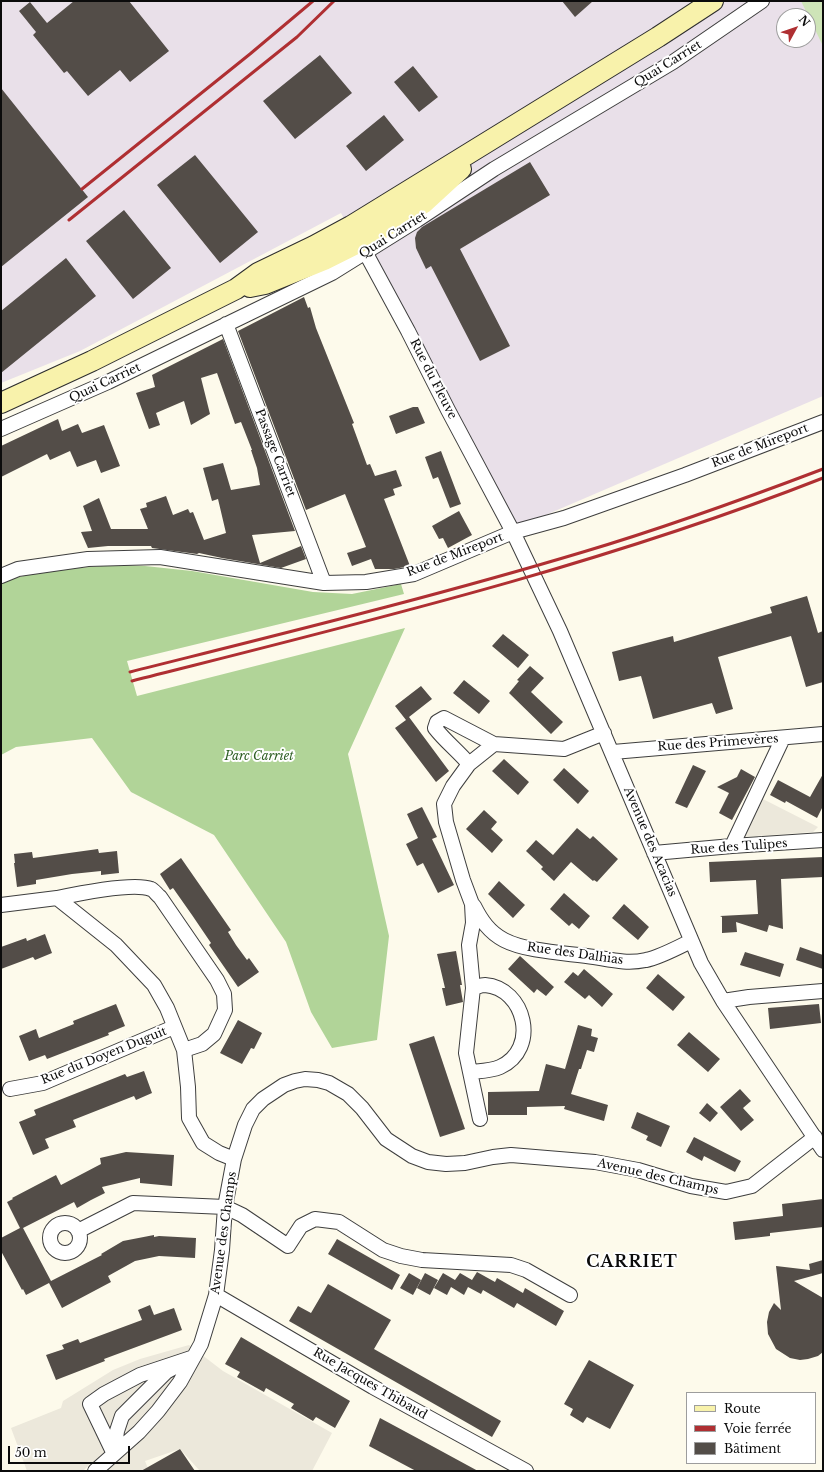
<!DOCTYPE html>
<meta charset="utf-8">
<style>
body{margin:0}
#map{position:relative;width:824px;height:1472px;overflow:hidden;background:#fdfaeb;font-family:"Libre Baskerville",serif}
canvas{display:block}
.frame{position:absolute;inset:0;border:2px solid #0b0b0b;pointer-events:none}
.legend{position:absolute;left:686px;top:1392px;width:130px;height:72px;box-sizing:border-box;background:#fff;border:1px solid #9d9d9d;margin:0;padding:5px 7px;list-style:none;font-size:12px;color:#0b0b0b}
.legend li{display:flex;align-items:center;gap:8px;height:20px}
.legend b{width:20px;border:1px solid #9d9d9d}
.north{position:absolute;left:776px;top:8px;width:40px;height:40px;box-sizing:border-box;background:#fff;border:1px solid #9d9d9d;border-radius:50%;rotate:50deg;font-size:11px;font-weight:700;line-height:16px;text-align:center;color:#0b0b0b}
.north::after{content:'';display:block;margin:auto;width:14px;height:18px;background:#af2f32;clip-path:polygon(50% 0,100% 100%,50% 72%,0 100%)}
.scale{position:absolute;left:8px;top:1446px;width:122px;height:18px;box-sizing:border-box;border:2px solid #0b0b0b;border-top:0;padding-left:5px;font-size:12px;line-height:14px;white-space:nowrap;color:#0b0b0b;-webkit-text-stroke:3px #fff;paint-order:stroke}
</style>
<div id="map">
<canvas width="824" height="1472"></canvas>
<div class="frame"></div>
<ul class="legend">
<li><b style="height:5px;background:#f8f2ab"></b>Route</li>
<li><b style="height:5px;background:#af2f32"></b>Voie ferrée</li>
<li><b style="height:11px;background:#534d48"></b>Bâtiment</li>
</ul>
<div class="north">N</div>
<div class="scale">50 m</div>
</div>
<script>
const ctx = document.querySelector('canvas').getContext('2d');
ctx.lineJoin = 'round';
function paint(path, color) {
  ctx.fillStyle = color;
  ctx.fill(path, 'evenodd');
}
function stroke(path, color, width, dash) {
  ctx.strokeStyle = color;
  ctx.lineWidth = width;
  ctx.lineCap = dash ? 'butt' : 'round';
  ctx.setLineDash(dash || []);
  ctx.stroke(path);
}
function label(font, color, halo, rows, align = 'center') {
  ctx.font = font + ' "Libre Baskerville",serif';
  ctx.lineWidth = 4;
  ctx.setLineDash([]);
  ctx.textBaseline = 'middle';
  ctx.strokeStyle = halo;
  ctx.fillStyle = color;
  for (const [text, x, y, turn = 0] of rows) {
    ctx.save();
    ctx.translate(x, y);
    ctx.rotate((+turn || 0) * Math.PI / 180);
    ctx.textAlign = isNaN(turn) ? turn : align;
    if (halo) ctx.strokeText(text, 0, 0);
    ctx.fillText(text, 0, 0);
    ctx.restore();
  }
}
paint(new Path2D(`
 M1 1H823V396L506 532 341 213 80 351 1 383ZM784 16H808V40H784Z`), '#e9e0e9');
paint(new Path2D(`
 M801 1H823V46Z`), '#cee4b8');
paint(new Path2D(`
 M116 565 145 566 192 571 313 592 352 594 401 584 404 594 127 661 137 696 405 628 348 754 389 936 377 1040 332 1048 311 1012 286 942 214 835 131 792 92 738 16 747 1 755V582C38 570 77 568 116 565Z`), '#b1d498');
paint(new Path2D(`
 M759 797 818 827 813 832 741 837Z
 M189 1345 223 1371 332 1433 312 1471H200L180 1449 145 1461 149 1471H97L90 1464 83 1471H27L11 1428 61 1408 63 1401 113 1370 140 1359Z`), '#ece8db');
paint(new Path2D(`
 M74 1H129L169 51 130 82 120 70 88 96 67 71 64 73 33 35 36 32 19 11 30 2 47 23Z
 M562 1H593L575 17Z
 M320 55 352 93 295 139 263 101Z
 M413 66 438 97 419 112 394 82Z
 M1 88 88 197 1 267Z
 M384 115 404 140 366 171 346 146Z
 M195 155 258 232 220 263 157 185Z
 M530 162 550 195 460 249 510 346 480 361 431 266 426 269 416 248 415 238 417 232 422 227Z
 M124 210 171 268 133 299 86 241Z
 M66 258 96 296 1 373V311Z
 M304 297 308 308 310 307 316 328 354 423 352 424 367 465 370 464 375 476 396 470 402 486 393 489 395 495 384 499 410 566 394 569H375L371 559 352 566 347 553 366 547 345 494 306 510 238 331Z
 M223 339 295 531 252 535 260 563 301 546 306 559 281 568 222 558 199 553 197 554 152 548 151 546H108L88 548 81 532 92 531 83 506 99 498 111 529H148L140 509 147 507 146 503 166 496 173 515 188 509 190 513 193 512 204 540 226 533 218 499 212 501 203 468 223 463 231 490 260 485 257 468 251 450H252L241 422 235 424 217 373 201 378 210 414 191 425 184 401 156 413 160 425 149 429 136 393 155 387 152 375Z
 M413 407H418L425 423 396 434 389 416Z
 M58 419 62 431 78 424 82 433 104 425 120 466 101 473 96 460 77 467 70 451 50 460 47 454 1 477V446Z
 M441 451 461 504 450 508 438 477 433 479 425 457Z
 M459 511 472 535 448 548 443 538 439 539 432 526Z
 M807 596 818 633 823 631V682L806 687 791 636 718 657 733 709 716 714 712 703 653 719 641 676 619 681 612 652 673 636 674 642 772 613 770 607Z
 M503 634 529 655 518 668 492 646Z
 M530 666 544 678 531 692 563 722 551 734 509 693 519 681 517 680Z
 M464 680 490 701 479 714 453 693Z
 M421 686 432 699 409 717 449 771 436 782 395 728 406 720 395 706Z
 M504 759 529 782 518 795 492 771Z
 M693 765 706 771 687 808 675 803Z
 M564 768 589 791 578 804 553 780Z
 M741 769 755 777 732 820 719 813 729 793 717 787 737 777Z
 M823 774V806L817 818 786 801 785 803 770 795 778 780 810 797Z
 M422 807 437 837 432 839 454 885 438 893 423 863 417 866 406 844 418 838 407 814Z
 M484 810 497 822 491 829 503 840 492 853 466 829Z
 M577 828 590 839 593 836 618 859 597 882 594 880 593 881 571 862 554 881 541 869 543 867 526 851 536 840 553 855Z
 M98 849 99 853 117 851 119 873 101 875V871L72 874 36 880V884L17 887 14 863H15L14 854 32 852 33 858Z
 M823 857V877L781 879 783 929 769 925 767 932 736 922 737 932 722 933V917L720 916 758 914 756 880 710 882 709 862Z
 M181 858 231 930 228 932 236 945 247 960 249 958 259 972 238 987 209 945 211 943 192 915 173 888 170 890 160 874Z
 M499 881 525 905 513 918 488 894Z
 M564 893 590 916 579 929 572 923 569 926 550 909Z
 M624 904 649 927 638 940 612 918Z
 M45 934 52 953 35 960 33 957 1 969V947L26 938 27 941Z
 M800 947 823 955V969L796 960Z
 M456 951 462 985H460L463 1002 446 1006 442 988H445L437 954Z
 M745 952 784 964 780 977 740 965Z
 M520 956 554 987 546 996 537 989 534 993 508 969Z
 M584 969 613 994 602 1007 589 995 585 999 564 982 573 972 578 976Z
 M658 974 685 997 673 1011 646 988Z
 M116 1004 125 1026 108 1033 109 1035 47 1059 45 1055 29 1061 19 1036 36 1029 39 1038 74 1024 73 1021Z
 M819 1004 821 1023 770 1029 768 1008Z
 M238 1020 262 1033 254 1049 251 1048 242 1064 220 1053Z
 M578 1025 592 1029 591 1036 598 1038 594 1052 587 1050 581 1069H579L571 1094 608 1105 604 1121 564 1109 565 1106 527 1107V1115H488V1092L539 1091 546 1064 565 1069Z
 M689 1032 720 1059 708 1072 677 1045Z
 M434 1036 465 1129 440 1137 409 1044Z
 M144 1071 152 1093 136 1100 134 1096 73 1120 76 1127 45 1139 49 1148 33 1155 19 1122 36 1115 34 1110 125 1074 127 1077Z
 M740 1089 751 1101 743 1108 754 1120 741 1131 720 1107Z
 M707 1103 718 1113 710 1122 699 1113Z
 M637 1112 670 1126 661 1147 646 1140 648 1136 631 1128Z
 M694 1137 741 1161 735 1172 704 1156 702 1161 686 1152Z
 M126 1152 174 1155 172 1186 140 1183V1178L102 1187 105 1193 91 1200 77 1208 74 1202 23 1228 51 1281 102 1255 101 1254 123 1241 154 1235V1237L159 1236 196 1238 195 1258 159 1256 135 1261 108 1276 111 1282 62 1308 49 1283 26 1295 23 1289 22 1290 1 1251V1238L20 1228 7 1202 13 1199 12 1198 56 1175 61 1185 101 1164 100 1158Z
 M823 1199V1227L770 1233V1236L735 1240 733 1222 783 1216 782 1204Z
 M337 1239 400 1275 392 1290 328 1254Z
 M823 1260V1273L794 1281 823 1298V1352L818 1356 808 1359 800 1360 790 1358 776 1349 768 1334 767 1322 769 1312 774 1303 781 1310 776 1266 810 1270 809 1264Z
 M477 1272 495 1282 497 1278 523 1293 525 1288 564 1311 556 1326 517 1303 514 1308 483 1290 481 1294 468 1287 464 1295 451 1287 447 1295 434 1288 443 1273 455 1280 460 1273 472 1280Z
 M409 1273 421 1280 413 1295 400 1288Z
 M425 1273 438 1280 430 1295 417 1288Z
 M328 1284 391 1320 374 1349 501 1421 492 1437 289 1321 298 1306 311 1313Z
 M150 1305 154 1315 174 1308 182 1330 104 1359 105 1361 56 1380 46 1355 64 1349 62 1345 78 1339 80 1343 142 1320 138 1310Z
 M241 1337 350 1401 335 1428 316 1417 313 1421 291 1408 294 1404 266 1388 264 1392 237 1377 240 1372 225 1364Z
 M589 1360 634 1385 610 1429 587 1417 583 1423 570 1415 573 1409 564 1404Z
 M380 1418 432 1446 478 1471H416L369 1446Z
 M180 1449 195 1471H141Z`), '#534d48');
const street = new Path2D(`
 M356 235 408 331 448 410 513 532 560 631 701 963 723 1001 823 1150
 M226 324 324 583
 M1 429 108 382 332 273 417 220 494 169 673 62 762 1
 M1 576 18 569 88 559 160 557 324 583 366 582 414 574 513 532 564 518 685 475 823 422
 M613 752 823 734
 M469 764C458 751 445 741 435 728L437 722 444 718 494 744
 M732 846 783 738
 M654 853 732 846 823 840
 M57 898C76 894 134 882 151 889 154 890 157 895 160 897L217 980 224 994 225 1010 214 1034 202 1044 184 1050
 M1 905 57 898 116 945 154 985 167 1008 184 1050 188 1087 189 1118 203 1143 219 1153 234 1159
 M474 906C481 920 489 932 504 940 527 952 568 953 594 957 612 960 627 964 646 960 658 958 679 947 691 941
 M723 1001 749 997 823 991
 M470 1072C479 1071 491 1071 500 1067 540 1049 525 988 485 985 481 985 477 987 473 988
 M10 1089 43 1083 174 1027
 M480 1119 466 1053 473 988 469 945 473 923 472 904 463 880 446 822 444 804 453 786 469 764 494 744 564 749 604 733
 M50 1238a15 15 0 1 1 30 0a15 15 0 1 1-30 0Z
 M78 1231 133 1203 225 1207 242 1215 288 1246 301 1226 315 1219 339 1222 383 1250 401 1256 422 1260 511 1265 526 1270 570 1295
 M216 1295 373 1387 526 1471
 M114 1454 90 1404 104 1394 140 1375 194 1357
 M114 1454 117 1431 122 1416 166 1372 175 1367
 M95 1471 139 1432 158 1411 180 1382 201 1344 216 1295 222 1250 225 1207 234 1159 245 1125 253 1109 263 1099 284 1085 295 1081 305 1079 318 1080 329 1083 348 1094 362 1108 386 1139 412 1156 428 1162 446 1164 465 1163 493 1157 511 1155 595 1162 638 1170 691 1186 726 1192 752 1186 815 1137`);
const secondary = new Path2D(`
 M250 287 265 284 324 260 360 242 424 203 461 169
 M1 403 92 361 236 289 258 273 314 246 351 226 658 37 713 1`);
stroke(street, '#3e3e3e', 16);
stroke(secondary, '#2d2d2d', 22);
stroke(street, '#fff', 14);
stroke(secondary, '#f8f2ab', 20);
stroke(new Path2D(`
 M82 189 250 54 313 1
 M69 220 297 37 334 1
 M130 672C281 634 433 597 583 552 664 528 744 499 823 469
 M132 681C365 622 599 566 823 478`), '#af2f32', 3);
label('12px', '#0b0b0b', '#fff', [
 ["Quai Carriet",668,64,-32],
 ["Quai Carriet",393,235,-32],
 ["Rue du Fleuve",433,379,63],
 ["Quai Carriet",105,383,-25],
 ["Rue de Mireport",760,446,-21],
 ["Passage Carriet",275,453,69],
 ["Rue de Mireport",455,555,-21],
 ["Rue des Primevères",718,743,-4],
 ["Avenue des Acacias",650,842,67],
 ["Rue des Tulipes",739,847,-4],
 ["Rue des Dalhias",575,954,8],
 ["Rue du Doyen Duguit",104,1056,-22],
 ["Avenue des Champs",658,1177,13],
 ["Avenue des Champs",224,1233,-82],
 ["Rue Jacques Thibaud",370,1384,30]
]);
label('italic 12px', '#2c5d21', '#fff', [
 ["Parc Carriet",259,757]
]);
ctx.letterSpacing = '1px';
label('bold 16px', '#0b0b0b', '#fff', [
 ["CARRIET",632,1262]
]);
ctx.letterSpacing = '0px';
</script>
